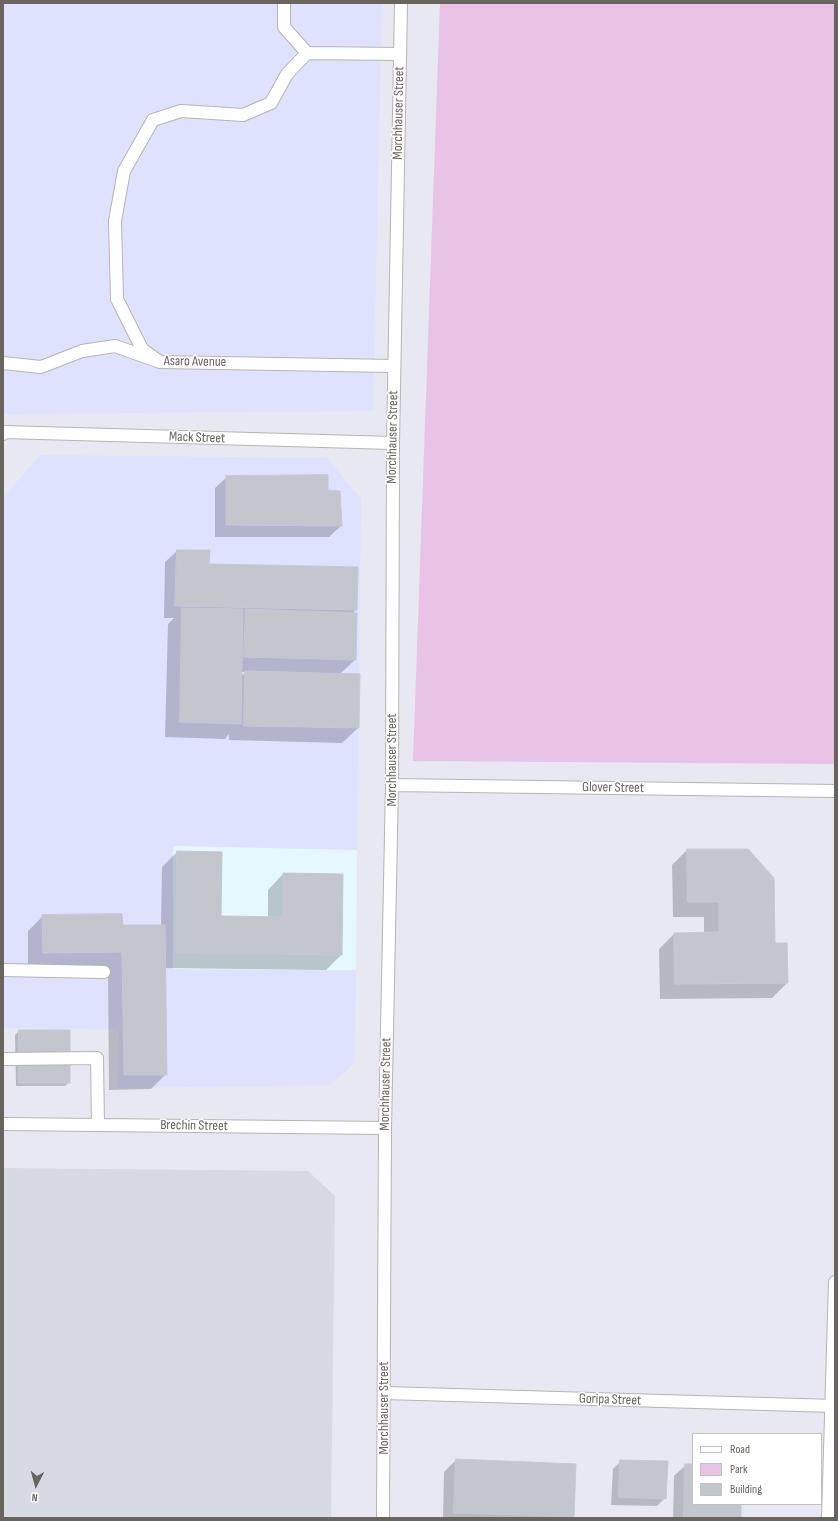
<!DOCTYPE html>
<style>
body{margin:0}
#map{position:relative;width:838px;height:1521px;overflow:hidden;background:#e7e8f1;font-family:"Sofia Sans Condensed",sans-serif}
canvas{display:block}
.frame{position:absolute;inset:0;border:4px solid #68645e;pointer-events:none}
.legend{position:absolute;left:692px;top:1433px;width:130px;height:72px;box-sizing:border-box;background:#fff;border:1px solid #c3c1bf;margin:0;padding:5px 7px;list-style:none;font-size:12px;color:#68645e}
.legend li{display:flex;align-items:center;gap:8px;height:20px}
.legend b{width:20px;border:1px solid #c3c1bf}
.north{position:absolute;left:16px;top:1465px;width:40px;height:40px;-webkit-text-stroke:3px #fff;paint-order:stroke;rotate:186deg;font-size:11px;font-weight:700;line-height:16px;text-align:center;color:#68645e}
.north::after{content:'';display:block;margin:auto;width:14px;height:18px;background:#68645e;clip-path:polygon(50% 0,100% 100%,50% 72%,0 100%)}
</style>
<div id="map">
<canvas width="838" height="1521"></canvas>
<div class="frame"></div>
<ul class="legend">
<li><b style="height:5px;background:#fff"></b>Road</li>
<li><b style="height:11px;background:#e9c3e5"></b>Park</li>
<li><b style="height:11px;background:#c3c6cc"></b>Building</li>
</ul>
<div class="north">N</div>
</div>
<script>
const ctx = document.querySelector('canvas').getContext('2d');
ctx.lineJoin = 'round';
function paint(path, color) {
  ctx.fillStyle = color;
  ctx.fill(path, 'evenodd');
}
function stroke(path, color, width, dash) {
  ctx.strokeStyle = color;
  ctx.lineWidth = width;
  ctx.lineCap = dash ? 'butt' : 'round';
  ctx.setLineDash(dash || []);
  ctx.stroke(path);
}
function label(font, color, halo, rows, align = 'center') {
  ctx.font = font + ' "Sofia Sans Condensed",sans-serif';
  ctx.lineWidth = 3;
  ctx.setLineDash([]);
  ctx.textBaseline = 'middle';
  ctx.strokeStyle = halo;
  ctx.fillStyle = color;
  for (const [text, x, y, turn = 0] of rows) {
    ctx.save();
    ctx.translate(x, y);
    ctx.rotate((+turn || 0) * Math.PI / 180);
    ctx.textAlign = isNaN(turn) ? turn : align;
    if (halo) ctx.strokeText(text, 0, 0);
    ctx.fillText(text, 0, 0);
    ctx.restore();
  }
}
paint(new Path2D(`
 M3 3H382L373 411 3 414Z
 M40 455 327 458 361 499 357 850 173 846 174 969 356 970 355 1063 330 1085 117 1088 118 1029 3 1028V498Z`), '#dee2ff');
paint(new Path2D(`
 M3 1168 308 1171 335 1196 331 1518H3Z`), '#d8dae3');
paint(new Path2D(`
 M173 846 357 850 356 970 173 969Z`), '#e4f8fd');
paint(new Path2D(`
 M440 3H835V764L413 761Z`), '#e9c3e5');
paint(new Path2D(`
 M227 477 341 526 329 537H215V488Z
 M177 551H209L208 565 356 609 352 614 355 660 340 674 358 728 342 743 229 740V734L225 739 165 737 168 624 174 618H164L165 562ZM241 672H245L241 677Z
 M687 850 774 944 787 983 772 998 660 999 659 949 674 934H704V917H673L672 865Z
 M177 852 220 917H268V890L283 874 342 875 341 955 326 970 165 968 166 1074 151 1089 109 1090 108 967 28 968V931L43 916 122 926H161L162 867Z
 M19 1031 69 1082 65 1086H16L15 1035Z
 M456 1460 573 1516 571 1518H443L444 1472Z
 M621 1461 665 1498 657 1506 611 1505 613 1469Z
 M686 1465H693V1504H740V1518H673L674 1476Z`), '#0003');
const building = new Path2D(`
 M328 475V490L340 491 342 526 226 525V476Z
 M177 550H210L209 564 358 567 357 610 175 606Z
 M182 608 243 609 241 724 180 722Z
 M246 609 357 613 356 660 244 657Z
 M245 671 360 674 359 728 244 726Z
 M687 849H748L774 878 775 943H787L788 983 675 984 674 933 719 932V902H688Z
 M177 851 222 852 221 916 283 917V873L343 874 342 955 176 953Z
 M122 914 123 925H165L167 1075H124L122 952 43 953 42 915Z
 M19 1030H70V1083H19Z
 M456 1459 576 1464 574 1517 454 1513Z
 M620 1460 668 1461 666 1499 619 1497Z
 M685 1464H693V1504H741V1518H684Z`);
paint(building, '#c3c6cc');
stroke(building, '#c5c8d6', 1);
const minor = new Path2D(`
 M284 3V27L307 53
 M160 362 142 349 117 299 115 221 124 171 153 120 181 111 243 115 271 103 287 74 307 53 400 54
 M3 363 41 367 82 351 115 346 160 362 394 366
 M3 434 4 432 393 443
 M392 785 835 791
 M3 970 104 972
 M3 1059 97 1058 98 1125
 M3 1124 385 1128
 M384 1393 835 1406
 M383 1518 385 1128 392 785 393 443 401 3
 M828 1518 835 1282`);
stroke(minor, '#b7b5af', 14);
stroke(minor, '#fff', 12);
label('14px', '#68645e', '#fff', [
 ["Morchhauser Street",399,113,-89],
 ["Asaro Avenue",195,362,1],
 ["Morchhauser Street",393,437,-89],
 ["Mack Street",197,438,2],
 ["Morchhauser Street",392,760,-90],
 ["Glover Street",613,788,1],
 ["Morchhauser Street",386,1084,-89],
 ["Brechin Street",194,1126,1],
 ["Goripa Street",610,1400,2],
 ["Morchhauser Street",384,1408,-90]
]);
</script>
